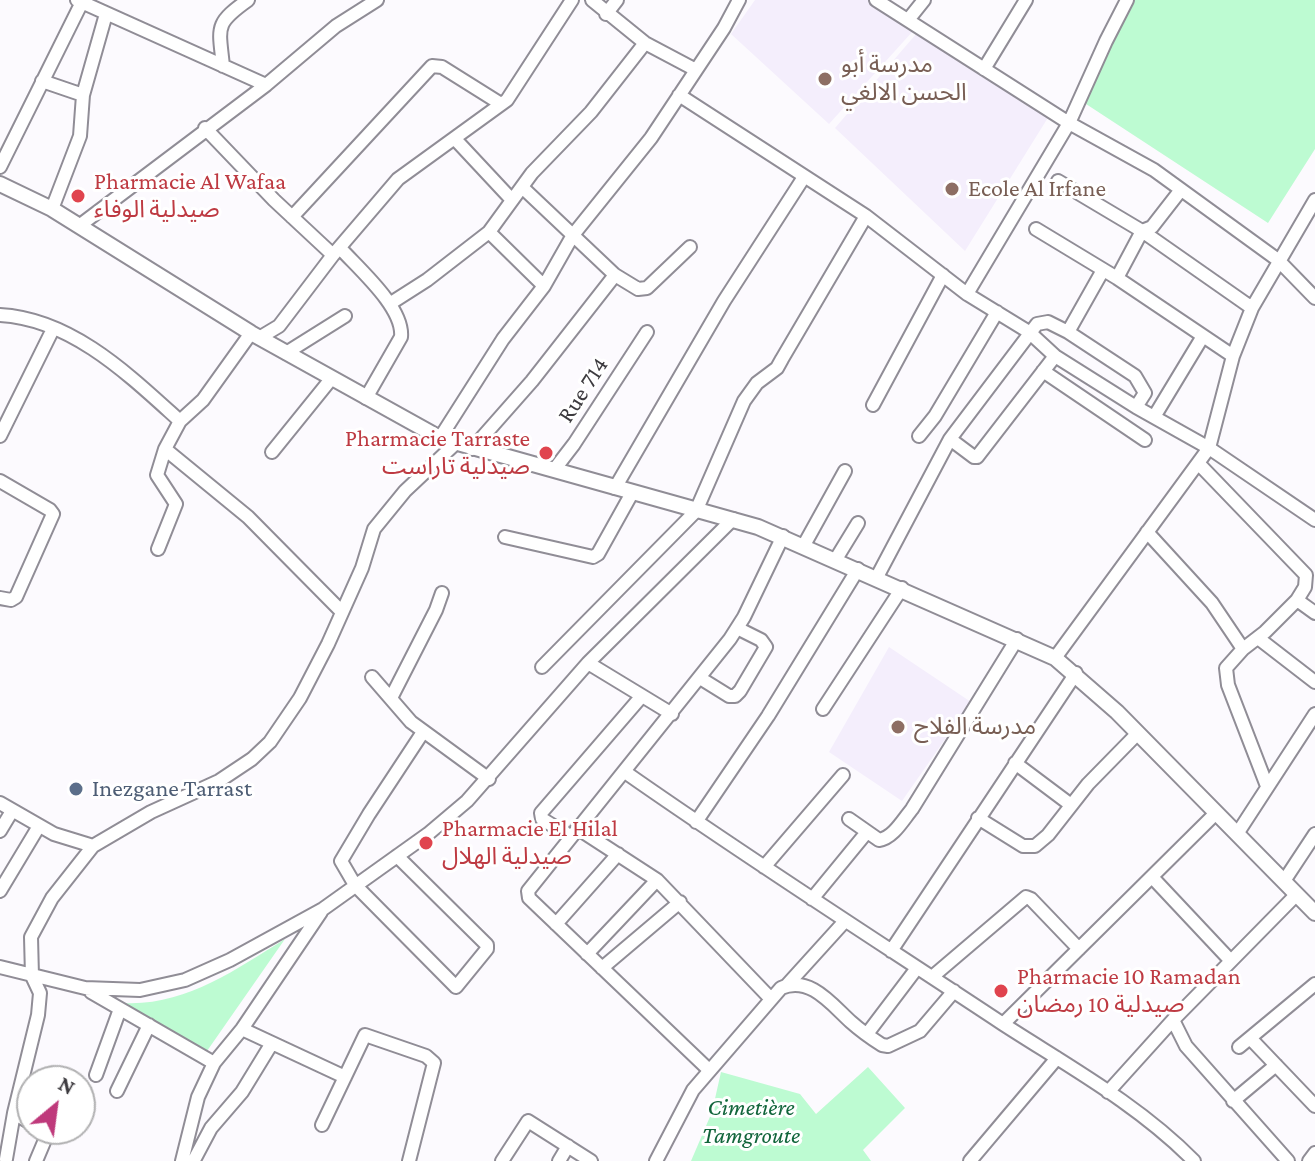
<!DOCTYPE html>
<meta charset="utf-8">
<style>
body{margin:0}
#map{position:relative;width:1315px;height:1161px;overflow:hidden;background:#fcfafe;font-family:"Crimson Pro",serif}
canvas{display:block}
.north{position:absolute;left:16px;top:1065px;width:80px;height:80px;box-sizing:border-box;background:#fff;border:2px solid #b1b1b2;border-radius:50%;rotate:29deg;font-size:22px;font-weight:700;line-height:32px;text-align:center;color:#3d3b3f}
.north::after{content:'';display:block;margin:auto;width:28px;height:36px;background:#bf397b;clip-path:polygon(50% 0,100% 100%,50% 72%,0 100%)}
</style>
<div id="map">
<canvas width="1315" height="1161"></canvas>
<div class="north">N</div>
</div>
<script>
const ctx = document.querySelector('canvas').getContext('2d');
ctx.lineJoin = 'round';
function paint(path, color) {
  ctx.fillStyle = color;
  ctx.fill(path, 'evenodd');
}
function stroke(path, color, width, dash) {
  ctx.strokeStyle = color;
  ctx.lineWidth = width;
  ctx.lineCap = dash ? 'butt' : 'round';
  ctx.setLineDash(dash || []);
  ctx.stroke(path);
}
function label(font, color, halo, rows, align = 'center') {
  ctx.font = font + ' "Crimson Pro","Noto Sans Arabic",serif';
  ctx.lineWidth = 6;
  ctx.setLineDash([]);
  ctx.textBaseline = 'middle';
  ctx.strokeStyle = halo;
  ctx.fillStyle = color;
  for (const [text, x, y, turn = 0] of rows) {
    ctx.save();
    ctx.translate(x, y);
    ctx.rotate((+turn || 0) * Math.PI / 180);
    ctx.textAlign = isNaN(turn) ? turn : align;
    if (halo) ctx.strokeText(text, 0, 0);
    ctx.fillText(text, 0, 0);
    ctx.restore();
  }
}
paint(new Path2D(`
 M755 0H868L913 31 829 124 731 34Z
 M917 33 1049 116 965 251 835 128Z
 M889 647 971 702 902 801 829 752Z`), '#f4eefc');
paint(new Path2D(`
 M1132 0H1315V149L1268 223 1086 104 1104 45Z
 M285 939 207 1051 124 1003C185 1006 235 970 285 939Z
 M868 1067 905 1108 863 1150 871 1161H691L712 1112 721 1072 800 1094 816 1114Z`), '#bdfbd2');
const minor = new Path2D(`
 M77 0 266 85
 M592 0 645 43 696 70
 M876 0 1069 123 1154 170 1278 260 1315 298
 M606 14 617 0
 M908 20 924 0
 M223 66C219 27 214 24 248 0
 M984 69 1026 0
 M42 81 83 95 80 136 52 209
 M83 95 106 14
 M679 95 866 216 967 294 1029 332 1055 356 1136 407 1209 448 1315 520
 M205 128 274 200 333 255
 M455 139 512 200
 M0 167 83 0
 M1058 181 1142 231 1252 308
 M522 187 615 275 638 289 647 288 690 247
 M292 217 432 66 442 67 501 104
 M79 226 266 85 336 26 377 0
 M1036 229 1117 278 1233 356
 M489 232 544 286
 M340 248C360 270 404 308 401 337L366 398
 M1117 278 1142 231 1152 227 1180 191
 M967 294 1069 123 1106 41 1127 0
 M391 303 427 280 489 232 532 173 591 112 645 43
 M0 315C72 319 129 375 180 421L203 400 251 333
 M1068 332 1103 270
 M259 338 279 326 333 255 398 179 507 100 572 0
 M286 353 345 316
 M1043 371 1145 440
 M873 405 943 275
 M1154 417 1203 336
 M180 421 165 449 248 517 342 612
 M0 436 53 329
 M919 436 935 416 997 312
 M440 438 503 339 544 286 573 235 651 138 724 28 739 0
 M950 439 974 457H977L1055 356
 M472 449 532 381 615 275
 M272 452 331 379
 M1198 463 1306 575 1305 587 1297 600
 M554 470 574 444 647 332
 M0 481 50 510 53 514 16 597 11 600 0 598
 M615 488 724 301 804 177
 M1147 532 1212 603 1243 649
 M505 537 593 557 598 554 632 493
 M804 545 845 471
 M158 549 176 504 157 475 165 449
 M836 559 858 523
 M877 577 950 439 1037 324 1048 322 1068 332 1135 376 1145 393 1136 407
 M1258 638 1315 682
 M1055 658 1209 448 1233 356 1252 308 1315 200
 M588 663 672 714
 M542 667 696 511 744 401 757 383 777 368 782 359 866 216
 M372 677 411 722 489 779
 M700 678 729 696H735L740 691 766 647 761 640 737 628
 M391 698 436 610 442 593
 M823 709 902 588
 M1015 763 1071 805
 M625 772C749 859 876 940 1003 1024 1068 1066 1139 1105 1194 1161
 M1267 786 1228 685 1226 668 1243 649 1265 632 1297 600 1315 613
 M0 803 54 834 93 846 52 898 31 937 32 976 40 993 38 1015 14 1113 6 1159
 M978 818 1023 846H1035L1048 835 1088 784 1138 733
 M849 819 879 840C893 838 903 820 912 809L1017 639
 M696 822 768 716 858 569
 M577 828 657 880 771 999
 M0 831 12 811
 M1237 834 1315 714
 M570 836 542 819 541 813 641 697
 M93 846 151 812 219 781 252 759 270 742 300 698 328 644 362 568 374 529 405 491 455 444
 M397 856 487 945V949L456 987 355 885 341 861 369 814 423 732
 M764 867 843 775
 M1152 877 1230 960
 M1284 881 1315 834
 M0 891 39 826
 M812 899 867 832
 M556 924 618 854
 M891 951 1076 673
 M587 954 657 880
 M0 967 85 988 140 990 185 980 230 960 323 909 428 834 467 801 588 663 733 519
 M602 968 680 902
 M932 977 1026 897 1031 899 1079 949
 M787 985 845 921
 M91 992 214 1063
 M1173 1020 1186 1046 1288 1161
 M1003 1024 1216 813
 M242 1029 345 1077
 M867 1034 917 968
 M1250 1038 1315 1106
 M1239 1047 1315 984
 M709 1070 529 898 528 891 730 639 744 617 783 536
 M96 1075 120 1009
 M117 1091 149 1025
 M1108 1092 1173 1020 1297 894
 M1233 1101 1276 1065
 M14 1113 32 1124
 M322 1125 365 1035 426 1056 434 1063 409 1161
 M194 1160 211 1128 242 1092 272 1043
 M36 1161 47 1135 41 1129
 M182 1161 198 1097 214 1063 242 1029 321 912
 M502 1161 528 1121 591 1161
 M559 1161 568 1146
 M656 1161 693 1090 781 988C810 975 832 1005 851 1022 860 1030 871 1038 882 1045L888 1046 920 1031 954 991
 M970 1161 1057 1058
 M1309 1161 1315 1153`);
const tertiary = new Path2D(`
 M0 184 52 209 251 333 440 438 758 527 1055 658 1117 712 1315 913`);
stroke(minor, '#908d96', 16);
stroke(tertiary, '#908d96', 18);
stroke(minor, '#fff', 12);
stroke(tertiary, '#fff', 14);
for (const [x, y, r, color] of [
 [825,79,8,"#8d6e63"],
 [952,189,8,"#8d6e63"],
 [78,196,8,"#e0444e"],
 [546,453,8,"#e0444e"],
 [898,727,8,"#8d6e63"],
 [76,789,8,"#5c6f8a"],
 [426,843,8,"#e0444e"],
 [1001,991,8,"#e0444e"]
]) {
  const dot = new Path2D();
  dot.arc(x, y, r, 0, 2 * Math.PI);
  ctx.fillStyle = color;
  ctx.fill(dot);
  stroke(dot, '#fff', 3);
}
label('24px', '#785e54', '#fff', [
 ["مدرسة أبو",841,65],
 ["الحسن الالغي",841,93],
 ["Ecole Al Irfane",968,189],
 ["مدرسة الفلاح",914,727]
], 'left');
label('24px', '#be3a42', '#fff', [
 ["Pharmacie Al Wafaa",94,182],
 ["صيدلية الوفاء",94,210],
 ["Pharmacie Tarraste",530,439,"right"],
 ["صيدلية تاراست",530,467,"right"],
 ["Pharmacie El Hilal",442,829],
 ["صيدلية الهلال",442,857],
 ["Pharmacie 10 Ramadan",1017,977],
 ["صيدلية 10 رمضان",1017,1005]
], 'left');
label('24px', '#3d3b3f', '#fff', [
 ["Rue 714",583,390,-57]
]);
label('24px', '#4e5e75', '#fff', [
 ["Inezgane Tarrast",92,789]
], 'left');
label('italic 24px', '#11653b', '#fff', [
 ["Cimetière",751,1108],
 ["Tamgroute",751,1136]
]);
</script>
